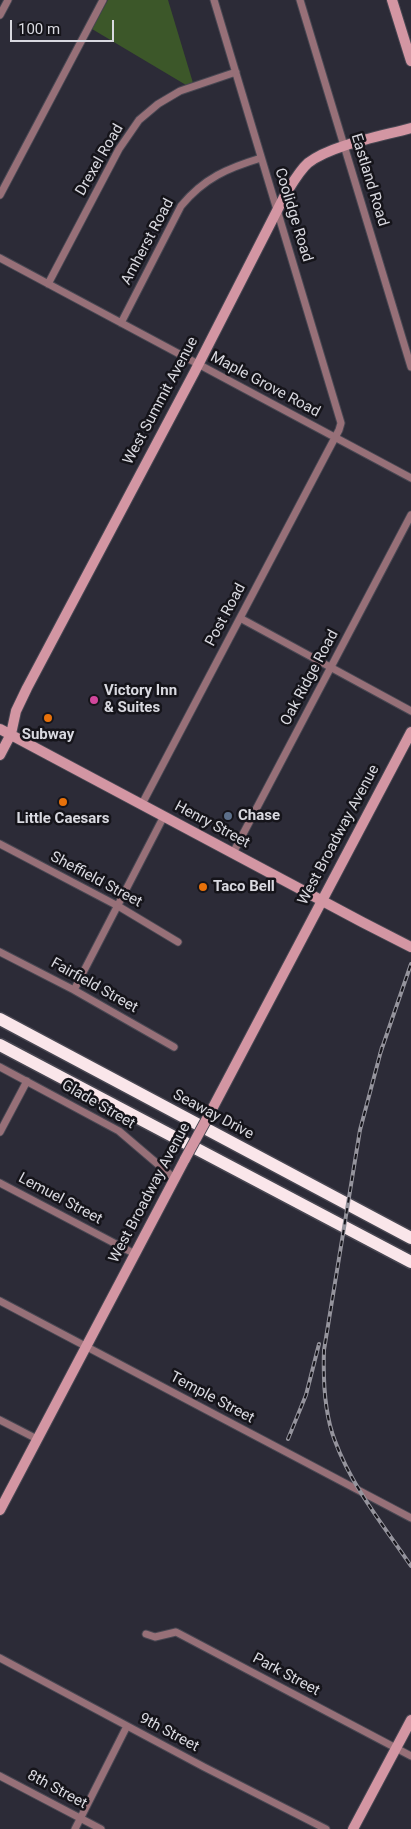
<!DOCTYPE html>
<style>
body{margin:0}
#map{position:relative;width:411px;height:1829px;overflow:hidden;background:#2c2b37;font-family:Roboto,sans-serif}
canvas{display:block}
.scale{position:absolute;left:10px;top:20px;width:104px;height:22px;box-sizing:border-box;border:2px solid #d9d9e0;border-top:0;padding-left:6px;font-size:15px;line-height:18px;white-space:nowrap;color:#d9d9e0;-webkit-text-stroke:4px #15141a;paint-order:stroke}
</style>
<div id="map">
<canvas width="411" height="1829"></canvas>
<div class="scale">100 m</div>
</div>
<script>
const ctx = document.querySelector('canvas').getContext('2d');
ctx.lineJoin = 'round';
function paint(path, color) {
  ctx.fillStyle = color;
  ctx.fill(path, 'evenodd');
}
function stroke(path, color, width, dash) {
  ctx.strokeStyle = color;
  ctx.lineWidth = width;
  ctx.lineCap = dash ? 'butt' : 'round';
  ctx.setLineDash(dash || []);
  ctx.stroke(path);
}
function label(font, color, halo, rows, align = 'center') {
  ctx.font = font + ' Roboto,sans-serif';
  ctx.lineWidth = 5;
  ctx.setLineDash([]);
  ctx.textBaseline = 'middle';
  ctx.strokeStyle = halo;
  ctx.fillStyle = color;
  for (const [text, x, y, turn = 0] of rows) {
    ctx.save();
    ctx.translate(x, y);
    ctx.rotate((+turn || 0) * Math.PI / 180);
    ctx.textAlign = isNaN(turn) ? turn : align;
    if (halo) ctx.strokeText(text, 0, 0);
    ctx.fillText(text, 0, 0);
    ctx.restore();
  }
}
paint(new Path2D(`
 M108 0H168L193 83 186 85 92 29Z`), '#3c5729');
const street = new Path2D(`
 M300 0 411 367
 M0 15 8 0
 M0 195 103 0
 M0 258 411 478
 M48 284 119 149 139 120 158 104 180 91 236 72
 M121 323 181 206C204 178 228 168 261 158
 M240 618 411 711
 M142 804 339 430 341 423 214 0
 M0 844 118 906 178 942
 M233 853 411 515
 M0 952 74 990 174 1047
 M74 990 164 816
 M0 1067 119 1131 174 1178
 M0 1132 27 1081
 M0 1183 135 1254
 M0 1301 411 1518
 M0 1420 37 1439
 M146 1634 155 1637 176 1632 411 1756
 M0 1658 204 1767 326 1829
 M0 1776 101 1829
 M75 1829 127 1726`);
const secondary = new Path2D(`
 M392 0 411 61
 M0 729 362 922 411 947
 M0 755 11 734 16 711 27 688 194 373 285 195C292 184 299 171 308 163 331 145 382 136 411 128
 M210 1113 411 732
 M0 1510 185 1159
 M353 1829 411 1720`);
const highway = new Path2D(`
 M0 1019 411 1238
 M0 1045 411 1262`);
stroke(street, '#484752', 9);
stroke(secondary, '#484752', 12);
stroke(highway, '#484752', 15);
stroke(street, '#977078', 7);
stroke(secondary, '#d396a3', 10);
stroke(highway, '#fae6ea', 12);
const rail = new Path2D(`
 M382 1047 360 1130 324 1350C323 1380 324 1413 335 1441 352 1487 384 1526 411 1566
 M380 1054 411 964
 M288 1439 306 1395 319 1344`);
stroke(rail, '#95949d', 4);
stroke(rail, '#15141a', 2, [5.5]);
const secondaryBridge = new Path2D(`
 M185 1159 210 1113`);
stroke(secondaryBridge, '#484752', 12, []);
stroke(secondaryBridge, '#d396a3', 10);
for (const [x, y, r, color] of [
 [94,700,5,"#d1479c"],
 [48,718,5,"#e8710a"],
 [63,802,5,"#e8710a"],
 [228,816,5,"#5c6f8a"],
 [203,887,5,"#e8710a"]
]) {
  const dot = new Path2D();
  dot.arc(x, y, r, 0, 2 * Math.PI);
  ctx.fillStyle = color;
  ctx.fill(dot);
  stroke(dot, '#15141a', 2);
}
label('15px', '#d9d9e0', '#15141a', [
 ["Drexel Road",100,160,-60],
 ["Eastland Road",369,180,73],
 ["Coolidge Road",293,215,73],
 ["Amherst Road",148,242,-62],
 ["Maple Grove Road",265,385,28],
 ["West Summit Avenue",161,401,-62],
 ["Post Road",226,615,-62],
 ["Oak Ridge Road",310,678,-62],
 ["Henry Street",212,825,28],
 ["West Broadway Avenue",339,835,-62],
 ["Sheffield Street",96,880,28],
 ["Fairfield Street",94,986,29],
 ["Glade Street",98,1105,30],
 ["Seaway Drive",213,1115,28],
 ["West Broadway Avenue",150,1193,-62],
 ["Lemuel Street",60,1199,28],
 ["Temple Street",212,1398,28],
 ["Park Street",286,1675,28],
 ["9th Street",169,1733,28],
 ["8th Street",57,1790,28]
]);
label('bold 15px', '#d9d9e0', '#15141a', [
 ["Victory Inn",104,691],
 ["& Suites",104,708],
 ["Subway",48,735,"center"],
 ["Chase",238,816],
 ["Little Caesars",63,819,"center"],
 ["Taco Bell",213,887]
], 'left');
</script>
